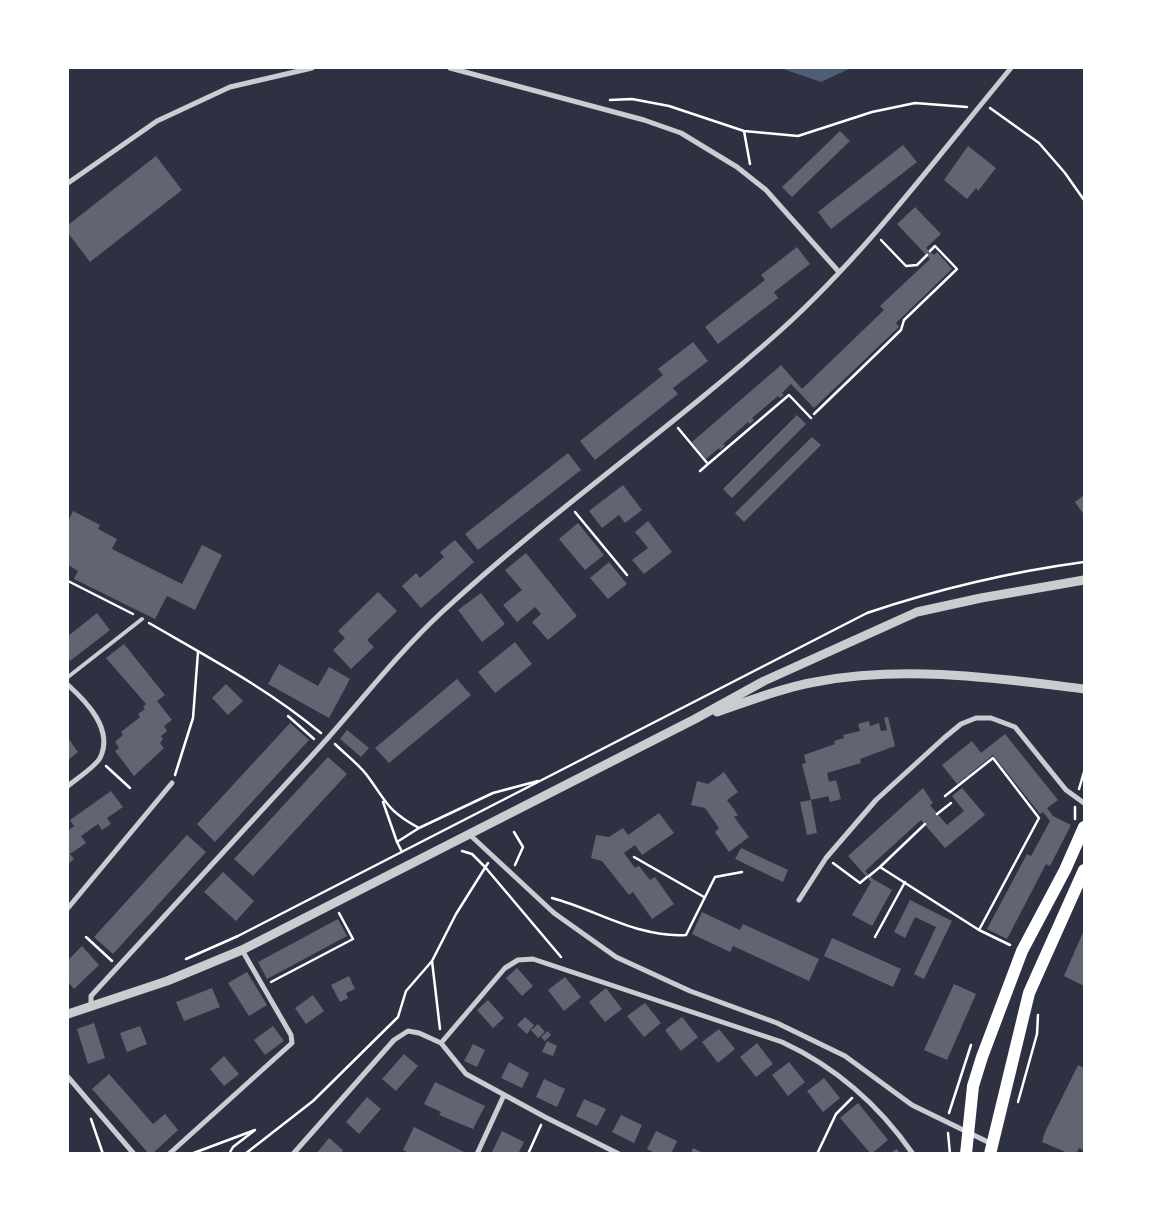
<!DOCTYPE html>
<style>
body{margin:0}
#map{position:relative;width:1152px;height:1221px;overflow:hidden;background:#2d3142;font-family:Roboto,sans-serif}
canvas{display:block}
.frame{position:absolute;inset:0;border:69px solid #fff;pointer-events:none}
</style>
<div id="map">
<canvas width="1152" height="1221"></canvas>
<div class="frame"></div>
</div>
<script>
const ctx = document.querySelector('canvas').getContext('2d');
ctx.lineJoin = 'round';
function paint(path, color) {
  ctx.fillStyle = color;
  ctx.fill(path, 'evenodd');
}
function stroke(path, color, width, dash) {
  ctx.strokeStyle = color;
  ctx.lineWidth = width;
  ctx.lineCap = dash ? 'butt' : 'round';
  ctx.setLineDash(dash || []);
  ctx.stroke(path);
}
paint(new Path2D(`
 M780 68H851L821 82Z`), '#4f5d75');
paint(new Path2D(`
 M840 131 850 141 792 197 782 187Z
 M903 145 917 162 831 229 818 212Z
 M968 146 996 168 978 191 976 188 967 199 944 180Z
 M156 156 182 190 90 262 68 233V225Z
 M915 207 941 234 926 248 934 255 937 252 952 269 896 323 899 327 814 408 791 384 782 393 784 395 780 398 778 396 752 418 754 420 750 424 748 422 723 444 725 446 720 450 719 448 706 459 692 442 781 365 802 389 884 310 880 306 930 259 897 224Z
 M797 247 810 264 774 292 778 298 718 344 705 327 765 280 761 275Z
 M693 342 708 361 673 388 678 394 595 460 580 441 663 375 658 369Z
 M797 415 806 424 732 498 723 489Z
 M812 437 821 445 744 522 735 513Z
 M568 453 581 470 478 550 465 534Z
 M623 485 642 510 625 523 619 515 602 528 589 511Z
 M1084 495V515L1075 502Z
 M73 511 100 525 98 529 117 539 112 549 182 584 202 545 222 555 195 610 167 596 155 619 74 579 78 571 68 565V522Z
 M648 521 672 552 644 574 632 560 648 548 635 532Z
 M578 523 604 555 585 570 559 539Z
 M455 540 474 562 421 608 402 586 416 573 420 578 444 557 440 552Z
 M526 553 577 616 548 640 532 622 541 614 535 607 517 622 503 605 522 590 505 570Z
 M609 562 627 584 608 599 590 578Z
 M378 592 397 611 367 640 374 647 351 669 333 650 345 638 338 631Z
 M481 593 505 624 482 642 458 610Z
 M97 613 110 630 70 661 68 657V636Z
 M515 642 532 664 495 693 478 672Z
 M124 644 165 695 157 701 172 720 164 726 167 731 161 736 163 739 160 743 164 748 134 776 115 751 119 748 115 742 123 735 121 732 140 717 138 714 145 709 143 707 146 704 106 658Z
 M279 664 318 686 329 667 350 679 329 718 268 684Z
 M457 679 471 695 389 763 375 748Z
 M226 684 243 701 228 715 212 698Z
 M888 717 895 746 860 759 861 763 827 773 829 782 836 780 841 799 830 802 828 796 811 800 817 833 807 835 800 802 811 800 802 764 806 763 804 755 835 744 834 741 844 738 843 735 860 731 858 724 869 721 870 726 879 723 881 731 887 730 884 718Z
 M290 723 309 740 215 842 197 824Z
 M347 730 369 748 361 757 340 739Z
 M1005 734 1058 800 1047 808 1053 816 1071 825 1050 866 1046 864 1007 939 987 929 1027 854 1031 856 1050 821 1043 812 1040 814 993 755 957 784 942 765 972 741 981 753Z
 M68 738 78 752 68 760Z
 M328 757 347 774 253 876 234 859Z
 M724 772 738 792 727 800 738 815 734 817 749 837 729 852 715 832 719 828 705 808 691 805 697 781 708 784Z
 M923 788 933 803 930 805 947 825 964 811 952 796 962 788 985 815 945 848 921 820 865 871 873 879 892 890 872 926 852 915 871 882 848 856Z
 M111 791 123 807 107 818 111 824 102 830 98 824 81 836 86 843 70 854 74 859 68 864V831L74 826 70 820Z
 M659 813 674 833 642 855 635 845 624 853 635 868 639 866 650 880 655 877 674 904 652 919 633 892 629 895 602 861 591 858 596 835 609 837 623 828 628 835Z
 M187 835 206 852 113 954 94 937Z
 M741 848 788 870 783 882 735 859Z
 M223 872 254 901 236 921 204 892Z
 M910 900 952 921 924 979 914 974 936 927 915 917 905 938 894 932Z
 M702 912 740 930 743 924 819 959 809 981 733 946 730 952 692 934Z
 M338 919 347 936 267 979 258 962Z
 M1084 930V986L1064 976Z
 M832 938 901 969 893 987 824 956Z
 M82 946 99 965 74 989 68 982V960Z
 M517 968 533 986 522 996 506 978Z
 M247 972 267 1005 249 1016 228 983Z
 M349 976 355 989 346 993 348 998 340 1002 331 985Z
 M565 977 581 997 564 1011 548 990Z
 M954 984 976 994 947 1060 924 1050Z
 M212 988 220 1007 184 1021 176 1002Z
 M606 988 622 1009 605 1022 589 1002Z
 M313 995 324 1011 306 1024 295 1008Z
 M488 1000 504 1018 493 1028 477 1010Z
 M645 1003 661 1023 644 1037 627 1016Z
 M525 1017 534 1025 527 1034 517 1025Z
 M682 1017 698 1037 681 1051 665 1030Z
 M94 1023 105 1058 88 1064 77 1029Z
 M538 1024 545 1032 538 1038 531 1030Z
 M140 1026 147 1044 127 1052 120 1033Z
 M273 1026 284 1041 265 1055 254 1040Z
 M719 1029 735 1049 718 1063 702 1042Z
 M548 1031 551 1035 545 1041 541 1037Z
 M547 1041 557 1046 553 1056 542 1052Z
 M757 1043 773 1064 756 1077 740 1057Z
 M473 1044 485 1050 477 1067 464 1061Z
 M404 1054 418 1066 396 1091 382 1079Z
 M224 1056 239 1074 224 1086 210 1069Z
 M509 1062 529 1073 522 1088 501 1078Z
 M789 1062 805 1082 788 1096 772 1075Z
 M1078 1065 1084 1068V1151L1079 1148 1076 1154H1070L1042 1142 1045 1132Z
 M109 1074 153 1124 165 1114 178 1130 152 1154H149L92 1089Z
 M824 1078 840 1098 823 1112 807 1091Z
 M544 1079 565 1089 557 1107 536 1097Z
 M435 1082 485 1106 473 1129 439 1115 441 1112 424 1104Z
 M367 1097 381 1109 359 1134 346 1122Z
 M584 1099 606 1109 597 1126 576 1116Z
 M858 1103 888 1140 871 1154 840 1118Z
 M621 1115 642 1125 634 1143 612 1132Z
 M414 1127 464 1152 463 1154H410L403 1150Z
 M502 1131 524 1142 518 1154H491Z
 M656 1131 677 1141 671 1154H657L647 1149Z
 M329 1138 343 1150 341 1154H316Z
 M693 1148 705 1154H691Z
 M897 1149 900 1154H889Z`), '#626471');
stroke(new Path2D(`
 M610 100 632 99 669 106 744 131 798 136 872 112 915 103 967 107
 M990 108 1039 143 1065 173 1084 200
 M744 131 750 164
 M881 240 906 266 917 265 927 255
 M814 414 901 330 904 320 957 269 935 246 930 251
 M678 428 708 464 789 395 811 418
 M700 471 708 464
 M575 512 627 575
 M68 581 133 614
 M149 623C208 657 268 689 321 733
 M288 716 314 739
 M335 744C345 754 357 763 366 774 387 802 386 810 419 828
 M106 766 130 788
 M175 775 193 718 198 652
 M1079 789 1084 772
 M945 796 993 758 1039 818 979 930
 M383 802 397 842 419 828 493 793 538 781
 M1075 807V819
 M937 814 951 803
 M925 824 880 867 979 930 1010 945
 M514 832 523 847 515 865
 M397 842 402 852
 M462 851 472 854 485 867 561 957
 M634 857 704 897
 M833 863 860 883 867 877
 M869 876 880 867
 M552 898C597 910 638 938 686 935L715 877 742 872
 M86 937 112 961
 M875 937 905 882
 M186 959 238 936 867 613C938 589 1010 572 1084 562
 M432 961 440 1029
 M271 982 353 939 339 913
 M1018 1102 1037 1034 1038 1015
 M949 1113 971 1045
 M91 1119 103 1154
 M948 1133 950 1154
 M191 1154 255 1130 233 1147 229 1154
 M245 1154 313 1101 398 1017 406 991 432 961 456 914 488 863
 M528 1154 541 1125
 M817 1154 836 1114 852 1098`), '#fff', 2.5);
stroke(new Path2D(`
 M68 677 142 619`), '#caccd0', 4);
stroke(new Path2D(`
 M450 68 644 120 681 133 737 167 766 190 839 272
 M68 183 157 121 230 87 312 68
 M68 685C87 702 114 730 100 758 96 766 75 780 68 786
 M469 834 554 913 616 957 690 991 777 1023 845 1056 912 1105 992 1144
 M799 900 826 858 876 800 944 738 961 724 976 718H991L1015 727 1066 790 1084 803
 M68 908 172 783
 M91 1006V996C170 910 249 825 327 739 365 696 400 651 442 612 550 512 672 428 781 330 867 252 937 157 1011 68
 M441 1043 505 968 518 960 533 959 782 1042C836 1067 879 1105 913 1154
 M68 1077 134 1154
 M169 1154 292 1043 291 1035 242 950
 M293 1154 394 1040 408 1031 419 1033 441 1043 466 1074 545 1117 619 1154
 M477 1154 504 1095`), '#caccd0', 5);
stroke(new Path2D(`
 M717 712C749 701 782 688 815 682 904 665 995 678 1084 689
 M68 1014 167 981 242 950 695 719 764 681 917 612 981 598 1084 580`), '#caccd0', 9);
stroke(new Path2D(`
 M966 1154 973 1086 982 1057 1022 951 1065 870 1084 827
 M990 1154 1029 993 1084 870`), '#fff', 12);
</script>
